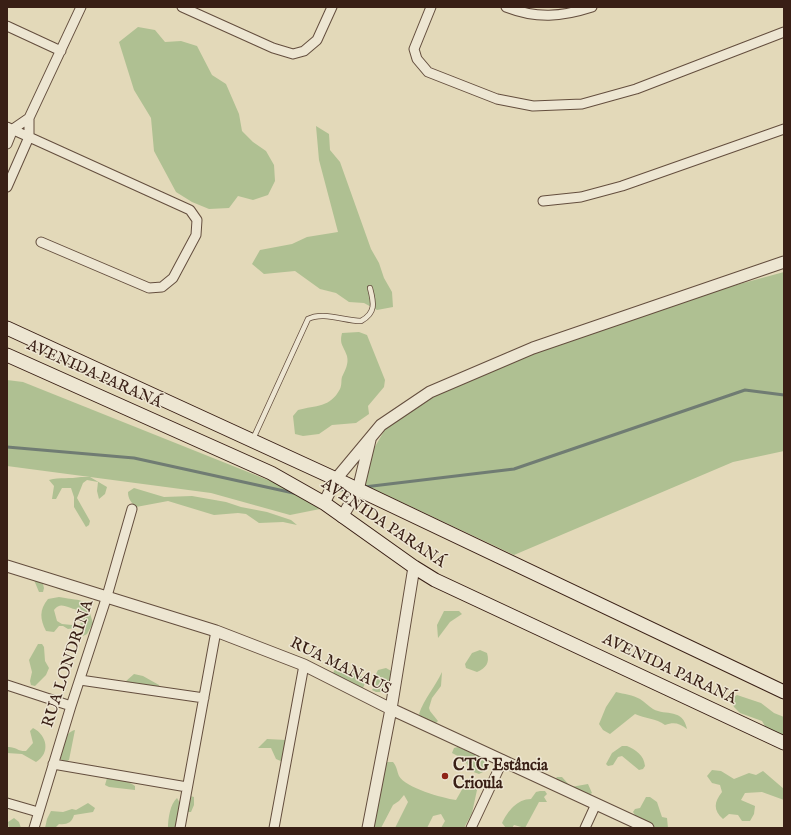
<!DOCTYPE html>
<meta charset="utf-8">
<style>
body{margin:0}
#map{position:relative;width:791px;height:835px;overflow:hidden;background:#e3d9b9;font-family:"IM FELL English",serif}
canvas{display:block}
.frame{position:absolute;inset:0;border:8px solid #391f15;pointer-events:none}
</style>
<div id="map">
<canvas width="791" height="835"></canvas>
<div class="frame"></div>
</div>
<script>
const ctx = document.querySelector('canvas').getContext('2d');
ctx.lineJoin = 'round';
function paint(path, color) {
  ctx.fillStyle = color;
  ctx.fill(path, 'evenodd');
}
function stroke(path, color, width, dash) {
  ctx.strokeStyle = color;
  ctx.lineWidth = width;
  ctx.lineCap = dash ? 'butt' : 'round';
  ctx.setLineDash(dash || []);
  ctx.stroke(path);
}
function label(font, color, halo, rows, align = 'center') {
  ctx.font = font + ' "IM FELL English",serif';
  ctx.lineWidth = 3;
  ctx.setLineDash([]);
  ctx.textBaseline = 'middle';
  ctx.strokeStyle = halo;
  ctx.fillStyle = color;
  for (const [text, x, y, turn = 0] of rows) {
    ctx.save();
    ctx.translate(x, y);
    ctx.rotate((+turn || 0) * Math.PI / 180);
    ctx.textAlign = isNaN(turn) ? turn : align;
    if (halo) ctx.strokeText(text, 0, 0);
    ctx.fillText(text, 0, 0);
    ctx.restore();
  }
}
paint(new Path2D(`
 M138 27 155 30 165 42 181 41 197 46 212 75 226 84 239 114 242 131 253 142 266 151 274 165 275 181 268 195 253 200 238 196 229 208 209 209 192 202 176 192 154 151 151 118 134 90 119 42Z
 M316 126 329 134 330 150 340 162 371 249 379 263 384 278 392 292 393 307 377 310 364 303 349 302 336 293 320 289 295 271 264 274 252 264 260 250 292 244 307 237 338 232 319 160Z
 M784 272V451L733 462 514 555 363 484 373 450 387 426 437 393 577 328Z
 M359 332 367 335 385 380 384 387 368 406 369 414 356 423 332 425 319 434 303 436 295 434 293 416 298 410C316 405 330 408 340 389 342 385 341 380 342 377 345 370 349 364 347 356 344 346 339 345 342 333Z
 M7 380 23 382 283 486 320 509 290 515 211 493 7 466Z
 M81 477H90L107 487 105 494 99 499 97 491 98 482 87 480 83 483 77 498 90 521 89 525 86 527 74 507V497L71 488H62L56 499H52L54 486 49 480C60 477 70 479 81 477Z
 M134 488 164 497 192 496 226 502 241 507 267 512 291 520 297 525 283 522 259 523 246 514 238 513 214 515 168 501 136 507C131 502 128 499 128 492Z
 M33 574 75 589C65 595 56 587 46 583L43 584 44 588 43 592H39L34 580Z
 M59 597C86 602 85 596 93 623L87 634 83 636C78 627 81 622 83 613 78 609 76 610 71 608 63 606 60 603 54 610L57 621 62 624 72 625 74 628 68 629 63 626H59L54 632 46 631C40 619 39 610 48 599Z
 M444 611H459L462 614 450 622 438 638 437 625Z
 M38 644H42L44 647 45 661 49 668 46 675 35 686 31 685 30 681 32 672 29 660Z
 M480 650 487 653C490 663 486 668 477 672L466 668 465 664 472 653Z
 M336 667 361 676 366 681 363 688H358L332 675Z
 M386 668 393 672 392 683 384 692H376L372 690C379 682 373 678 378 670Z
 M442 672 441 686 432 698 429 708 430 711 438 721 435 724 421 717 419 714C424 699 435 687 442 672Z
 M134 674 143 676 159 685 160 689 125 682Z
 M616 692C624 694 633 695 640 699 645 702 648 706 653 709 666 716 683 708 687 729 679 723 674 722 665 725 656 718 645 719 635 714L610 734 603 730 599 724 606 707Z
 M737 695 761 703 774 713 784 717V736L766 728 762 721 740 713 734 707 730 699Z
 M33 728C47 735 51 753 36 762L22 754 7 753V747C15 746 19 752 26 751L33 743 30 731Z
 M75 730 69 760 65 762 59 758C62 749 64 732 75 730Z
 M267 739 286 740 283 762 276 759 271 748H258Z
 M622 746H627C636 750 644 755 645 766L643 769 639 770 622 756 618 757 613 765 608 766 606 764 612 753Z
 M458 747 482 758 486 765 483 772 479 774 471 771 464 759 452 753 454 748Z
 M385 762H393C397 767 397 771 399 776 406 788 442 798 456 800L464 786 472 783 477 790 472 813 464 828H441L445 821 441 814 433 816 427 828H395L408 802 404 795 399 801 393 805 381 828H370Z
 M712 770 721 771 734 779 749 773 756 775 763 771 784 789V800L762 792 745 793 741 800 755 806 754 814 750 821H742L738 815 729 814 723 819C713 810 714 802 722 792L720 785 712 783 707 776Z
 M557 777H562L571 787 588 784 592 793C582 801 564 797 555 789L554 781Z
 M107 778C116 777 128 781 135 786V790L109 787 105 785Z
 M540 791H545L547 794 544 797 547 802H539L525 828 514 825 512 828H506L502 823C508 811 517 799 531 799L536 792Z
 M190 796 194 797V805L191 812H187L180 828H168C168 819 170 804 177 798L181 805Z
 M646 797H650L657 802 662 817 667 818 668 828C652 828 642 826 633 812L635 809 640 808Z
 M88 803 95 808 93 812 74 815C72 823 66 825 59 824L55 828H45L47 819 51 811 63 812 72 809 76 810Z
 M14 818 19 822 21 828H9L8 822Z`), '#afc092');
stroke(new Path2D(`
 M7 447 134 458 298 494
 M364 487 514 469 745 390 784 395
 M333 491 347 489`), '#707c73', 3);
const service = new Path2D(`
 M253 439 308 319C323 311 344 321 361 321 376 313 374 303 370 288`);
const minor = new Path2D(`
 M182 7 273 48 293 54 304 51 317 40 332 7
 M431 7 414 49 417 59 428 72 497 99 533 106 582 104 636 89 784 32
 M506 7C537 19 561 17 592 7
 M7 26 61 51
 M7 127 190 210 197 220 196 235 173 278 162 287 149 288 41 242
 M7 144 13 129 29 118
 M7 187 29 137V118L81 7
 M543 201 581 197 622 186 784 129
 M80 680 204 698
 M7 685 71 706
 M53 764 187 787
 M7 803 38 812
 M34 828 71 706 107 596 132 509
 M180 828 216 631
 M274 828 304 665
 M471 828 503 760
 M585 828 596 804`);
const tertiary = new Path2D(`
 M324 503 336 479 381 425 430 392 533 348 784 262
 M342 517 358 490 370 440
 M7 566 216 631 304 665 391 709 648 828
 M368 828 391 709 414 567`);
const secondary = new Path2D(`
 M7 328 336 479 784 692
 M7 355 271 473 324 503 414 567 435 580 784 743`);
stroke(service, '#644e3e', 6);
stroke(minor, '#644e3e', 11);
stroke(tertiary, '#644e3e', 13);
stroke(secondary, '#391f15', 15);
stroke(service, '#ede6d2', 4.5);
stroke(minor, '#ede6d2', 9);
stroke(tertiary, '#ede6d2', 11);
stroke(secondary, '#ede6d2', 13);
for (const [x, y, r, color] of [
 [445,776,4,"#8f2418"]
]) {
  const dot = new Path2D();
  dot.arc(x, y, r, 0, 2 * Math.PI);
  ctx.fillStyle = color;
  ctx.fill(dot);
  stroke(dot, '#ede6d2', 1.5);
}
label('16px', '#391f15', '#ede6d2', [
 ["AVENIDA PARANÁ",94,375,24],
 ["AVENIDA PARANÁ",383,524,34],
 ["RUA LONDRINA",69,664,-72],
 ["RUA MANAUS",340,667,26],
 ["AVENIDA PARANÁ",669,670,25]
]);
label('bold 16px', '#391f15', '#ede6d2', [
 ["CTG Estância",453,767],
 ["Crioula",453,785]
], 'left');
</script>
